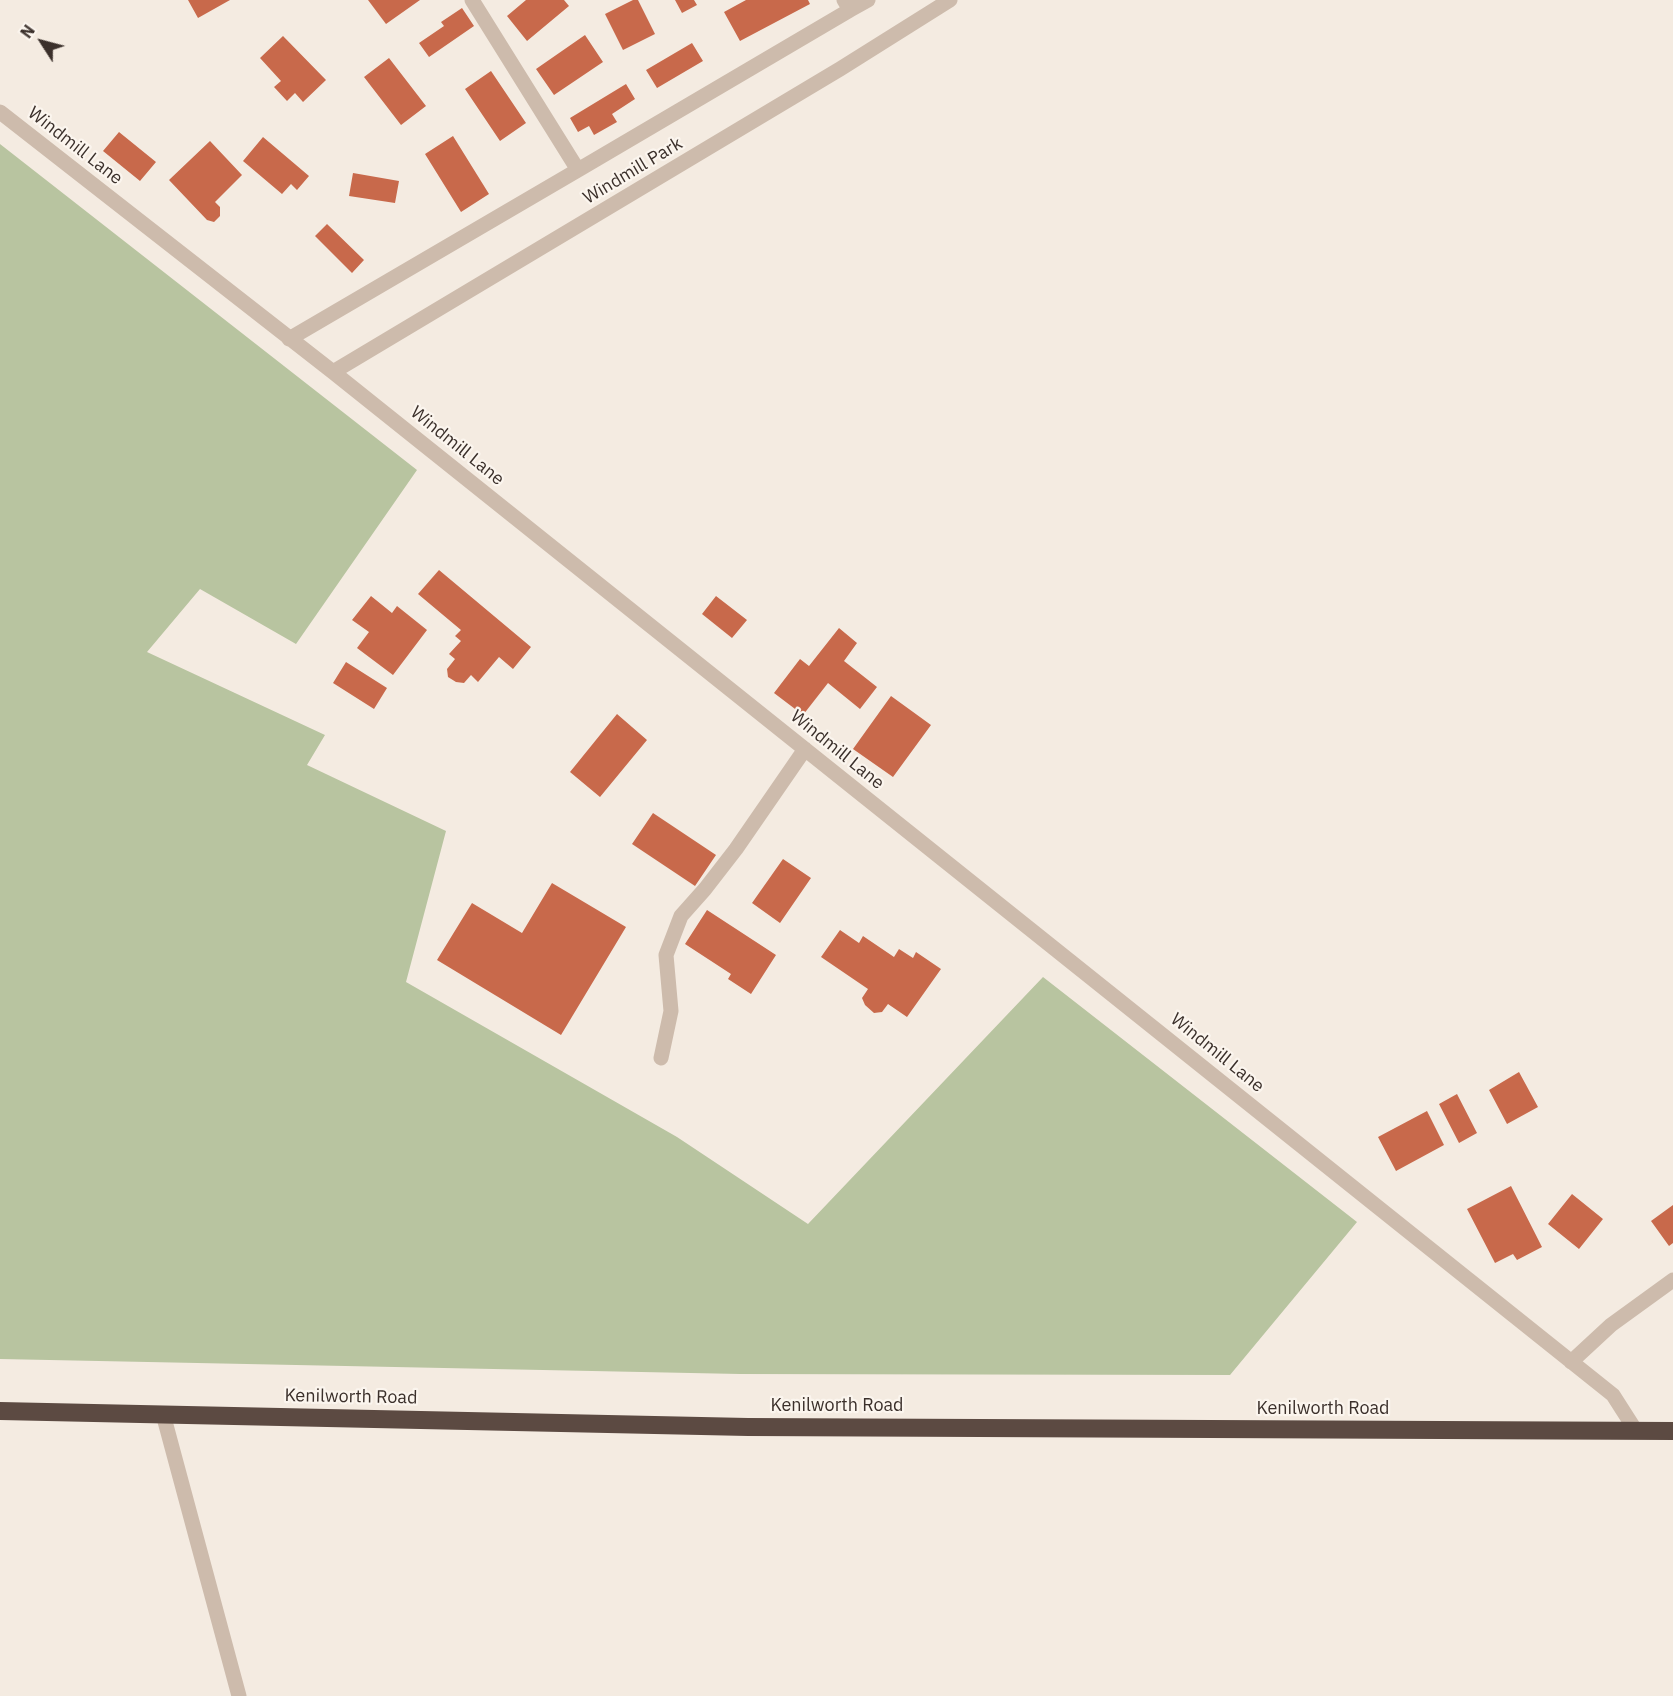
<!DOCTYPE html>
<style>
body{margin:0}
#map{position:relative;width:1673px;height:1696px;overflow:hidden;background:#f4ebe1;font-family:"IBM Plex Sans",sans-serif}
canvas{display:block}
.north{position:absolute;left:12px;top:12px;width:60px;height:60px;-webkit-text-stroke:4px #fbf5ee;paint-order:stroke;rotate:306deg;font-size:16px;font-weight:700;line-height:24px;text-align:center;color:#3b302b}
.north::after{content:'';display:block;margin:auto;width:21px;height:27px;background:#3b302b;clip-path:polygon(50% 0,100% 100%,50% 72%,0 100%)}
</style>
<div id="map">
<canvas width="1673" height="1696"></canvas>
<div class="north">N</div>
</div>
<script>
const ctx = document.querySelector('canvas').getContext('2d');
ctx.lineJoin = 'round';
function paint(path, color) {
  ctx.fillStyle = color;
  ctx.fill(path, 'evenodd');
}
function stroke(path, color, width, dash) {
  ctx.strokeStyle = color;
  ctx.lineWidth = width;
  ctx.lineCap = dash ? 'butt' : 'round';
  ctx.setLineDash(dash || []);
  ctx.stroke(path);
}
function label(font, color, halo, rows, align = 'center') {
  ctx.font = font + ' "IBM Plex Sans",sans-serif';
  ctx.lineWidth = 4.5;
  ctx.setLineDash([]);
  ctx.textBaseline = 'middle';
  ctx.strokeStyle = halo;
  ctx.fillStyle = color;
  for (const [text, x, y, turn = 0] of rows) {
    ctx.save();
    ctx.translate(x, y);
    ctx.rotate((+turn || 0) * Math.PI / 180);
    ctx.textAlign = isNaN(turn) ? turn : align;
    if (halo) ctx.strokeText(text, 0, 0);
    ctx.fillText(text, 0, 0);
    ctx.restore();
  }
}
paint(new Path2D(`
 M0 144 417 470 296 644 200 589 147 652 325 735 307 765 446 831 406 982 677 1137 808 1224 1043 977 1357 1222 1230 1375 740 1374 0 1359Z`), '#b8c4a0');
paint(new Path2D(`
 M188 0H230L198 18Z
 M368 0H420L386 24Z
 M526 0H564L569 6 527 41 507 16Z
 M633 0H638L655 34 623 50 605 14Z
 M675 0H694L697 5 682 13Z
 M746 0H808L810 4 740 41 724 12Z
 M462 8 474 26 429 57 419 43 444 26 441 22Z
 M585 35 603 62 554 95 536 69Z
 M283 36 326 80 303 102 295 93 287 101 274 87 281 81 260 58Z
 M692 43 703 61 657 88 646 70Z
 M389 58 426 106 401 125 364 77Z
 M491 71 526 123 500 141 465 89Z
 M626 84 635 99 612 114 617 122 594 135 589 126 578 132 570 118Z
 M119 132 156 162 140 181 103 151Z
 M453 136 489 194 461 212 425 154Z
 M263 137 309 176 297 190 291 184 282 194 243 161Z
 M210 141 242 175 215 202 220 207V216L214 222 207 220 169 180Z
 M353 173 399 181 395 203 349 196Z
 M327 224 364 260 352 273 315 236Z
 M439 570 531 647 513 669 499 657 478 682 471 675 464 683 456 682 448 677 447 669 455 659 449 654 461 641 455 636 461 630 418 594Z
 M371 596 392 613 397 606 427 630 393 675 357 648 369 632 352 620Z
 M716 596 747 620 732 638 702 614Z
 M839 628 857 643 844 661 877 687 860 709 828 683 803 715 774 693 800 659 809 666Z
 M346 662 387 688 374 709 333 683Z
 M891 696 931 725 893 777 853 749Z
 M617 714 647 740 600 797 570 772Z
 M653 813 716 855 695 886 632 844Z
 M783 859 811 878 780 923 752 903Z
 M552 883 626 927 561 1035 437 960 472 903 522 933Z
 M707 910 776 955 751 994 728 979 731 974 685 944Z
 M840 930 859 943 863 936 894 957 899 949 913 958 916 952 941 969 907 1017 888 1004 882 1012 874 1013 865 1005 862 998 868 989 821 957Z
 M1519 1072 1538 1107 1507 1124 1489 1090Z
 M1457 1094 1477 1133 1459 1143 1439 1104Z
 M1427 1111 1444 1145 1396 1171 1378 1137Z
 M1511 1186 1542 1247 1517 1260 1513 1254 1495 1263 1467 1209Z
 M1572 1194 1603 1219 1579 1249 1548 1224Z
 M1673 1205V1243L1669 1246 1651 1221Z`), '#c8694b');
stroke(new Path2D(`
 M844 0 850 10 868 0
 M0 112 333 372 1613 1395 1636 1431
 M578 170 850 10
 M289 339 578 170 472 0
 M333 372 840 69 950 0
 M661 1058 671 1011 666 955 681 916 705 889 736 849 805 749
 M1571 1362 1611 1325 1673 1280
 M163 1414 239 1696`), '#cdbbac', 15);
stroke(new Path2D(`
 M0 1411 748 1427 1673 1431`), '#5c4a42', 18);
label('18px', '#3b302b', '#fbf5ee', [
 ["Windmill Lane",75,146,38],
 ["Windmill Park",633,171,-31],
 ["Windmill Lane",457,446,39],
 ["Windmill Lane",837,750,39],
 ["Windmill Lane",1217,1053,39],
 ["Kenilworth Road",351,1397,1],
 ["Kenilworth Road",837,1406],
 ["Kenilworth Road",1323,1409]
]);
</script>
